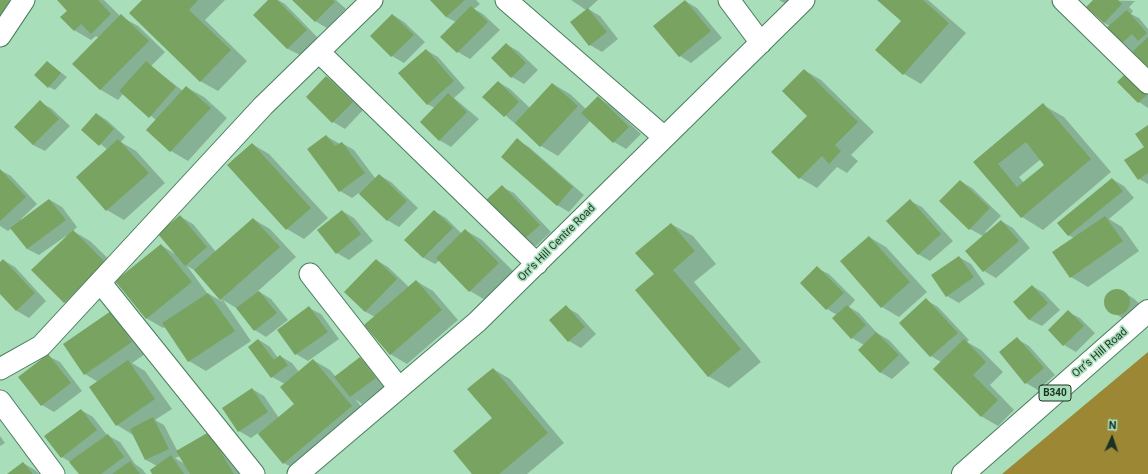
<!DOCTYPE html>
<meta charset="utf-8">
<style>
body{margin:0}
#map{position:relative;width:1148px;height:474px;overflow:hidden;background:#a8deba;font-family:Roboto,sans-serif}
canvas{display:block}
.north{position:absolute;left:1092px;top:418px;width:40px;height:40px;-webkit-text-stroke:3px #a8deba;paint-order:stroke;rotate:3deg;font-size:11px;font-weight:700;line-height:16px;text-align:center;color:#1b3123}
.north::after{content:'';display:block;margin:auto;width:14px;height:18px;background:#1b3123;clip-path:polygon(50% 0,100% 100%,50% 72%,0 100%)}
</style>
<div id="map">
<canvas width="1148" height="474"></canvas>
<div class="north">N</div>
</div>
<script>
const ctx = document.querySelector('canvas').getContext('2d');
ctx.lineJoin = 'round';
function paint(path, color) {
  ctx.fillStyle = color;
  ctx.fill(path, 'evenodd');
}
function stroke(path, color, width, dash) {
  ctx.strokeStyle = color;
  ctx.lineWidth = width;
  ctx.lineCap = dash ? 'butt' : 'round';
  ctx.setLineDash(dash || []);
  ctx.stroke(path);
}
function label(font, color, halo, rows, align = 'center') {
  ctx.font = font + ' Roboto,sans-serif';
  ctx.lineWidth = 3.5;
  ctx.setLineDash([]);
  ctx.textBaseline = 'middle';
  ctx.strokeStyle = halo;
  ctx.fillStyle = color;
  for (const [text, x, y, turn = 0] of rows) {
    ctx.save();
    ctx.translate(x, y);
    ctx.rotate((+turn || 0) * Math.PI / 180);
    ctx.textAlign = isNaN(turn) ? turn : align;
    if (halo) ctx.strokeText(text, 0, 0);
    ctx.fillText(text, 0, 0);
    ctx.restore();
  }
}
paint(new Path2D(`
 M1148 352V474H1002Z`), '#9b8734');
paint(new Path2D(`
 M59 0H104L120 16 138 26 165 52 151 66 183 91 186 87 204 97 227 118 188 161 171 151 156 120 123 94 118 100 101 90 74 64 99 38 96 36 91 40 74 30 69 11Z
 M143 0H225L205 20 247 61 218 91 200 81Z
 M270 0H278L285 4 318 38 300 55 288 49 255 15Z
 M294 0H336L346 9 327 28 315 21Z
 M431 0H476L480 4 474 9 483 14 500 30 470 59 458 52 442 37 456 22 446 17Z
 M571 0H598L588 9 600 16 618 39 602 52 590 45 586 10Z
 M779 0H790L786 4Z
 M879 0H928L966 33 921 84 904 74 902 21Z
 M1095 0 1135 1 1129 7 1133 11 1131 14 1139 18 1148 29V78L1133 53 1119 45 1110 26 1104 23Z
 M685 1 697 8 722 38 691 63 680 56Z
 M393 15 404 22 425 42 404 63 392 56Z
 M506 44 518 51 538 70 524 84 512 77Z
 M426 50 438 57 465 88 454 98 479 119 451 147 439 140 435 108 427 104Z
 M47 62 67 77 55 90 49 87Z
 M804 70 821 80 874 132 851 155 858 161 847 173 837 167 817 188 800 178 808 116Z
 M327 77 338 84 364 109 345 129 333 122 307 97Z
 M498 82 510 89 530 108 553 84 570 94 586 109 598 98 610 105 641 134 626 149 614 142 591 120 558 156 541 146 484 97Z
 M1118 82 1148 83V108L1139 102Z
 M40 102 52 109 70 126 45 151 33 145Z
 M1043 105 1064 117 1111 172 1043 230 1022 217 975 163ZM1041 159 1046 165 1024 183 1019 177Z
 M97 114 108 121 125 137 121 142 136 151 165 183 124 220 107 210 77 178 108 150 83 130Z
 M1148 126V184L1139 179Z
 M326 136 340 144 342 143 354 150 375 178 379 175 391 182 418 208 399 227 387 220 359 193 352 198 340 191Z
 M517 140 529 147 584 195 569 212 557 205Z
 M252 144 269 154 328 218 304 239 287 229Z
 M0 170 11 176 37 204 21 219 22 220 50 200 62 207 77 227 73 231 90 241 122 272 81 312 64 302 66 236 39 255 27 249 12 228 8 231 0 226Z
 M1112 179 1124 186 1134 198 1109 219 1122 227 1139 251 1088 287 1071 277 1074 238 1068 235Z
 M960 181 972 188 1001 216 985 232 986 233 1001 221 1013 228 1030 248 996 278 984 271 983 236 970 229Z
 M502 187 514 193 551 232 536 246 524 239Z
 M910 201 922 207 953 241 930 261 918 254Z
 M342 211 354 218 373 241 349 260 337 253Z
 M434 211 446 218 462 234 465 230 482 240 515 273 487 301 470 291 440 260 435 264 424 258 405 240Z
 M181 217 193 224 216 252 253 219 270 229 296 257 258 291 271 299 288 320 266 337 255 330 238 309 223 300 251 341 206 371 189 361 165 327 163 328 146 318 161 245 175 254ZM187 266 196 271 223 302 207 293Z
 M671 224 693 236 716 264 694 282 761 362 729 388 708 376 655 275Z
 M869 237 886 247 927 292 899 317 882 307Z
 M959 257 971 264 985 284 959 303 947 296Z
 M3 260 15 267 46 301 29 318 17 311 0 293V263Z
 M376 260 388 267 409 287 416 281 433 291 458 320 407 364 390 354 375 317 366 312 345 292Z
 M817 268 829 274 855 300 849 307 859 313 877 333 889 340 910 363 892 379 880 372 864 345 852 338 834 318 837 315 827 309Z
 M1032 286 1044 293 1060 310 1042 326 1030 320 1014 302Z
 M1121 291 1133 298 1142 306 1124 319 1112 312 1106 306V299L1110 293Z
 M926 300 938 307 969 340 967 342 981 350 1003 372 990 385 1014 410 998 426 981 416 941 362 931 356 900 323Z
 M566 307 578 314 596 334 581 348 569 341Z
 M309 308 321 314 339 339 308 361 296 354Z
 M1068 312 1080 318 1095 333 1076 352 1064 345Z
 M111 313 148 352 132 363 145 371 172 409 155 420 164 425 178 452 209 433 244 474H154L157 466 146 460 133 435 117 425 98 382 85 374ZM180 456 186 465 175 458Z
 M1017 339 1029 346 1055 375 1038 390 1026 383Z
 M259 340 270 347 278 358 280 356 292 363 299 372 313 360 330 370 336 377 360 359 372 365 387 385 362 404 355 399 369 416 301 473 284 463 258 433 251 438 239 431 252 389 264 396 279 418 295 404 285 384 272 377Z
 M48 356 60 362 82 391 54 412 42 405Z
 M493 369 510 379 564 443 527 474H474L493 418Z
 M81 410 93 417 107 435 120 442 135 464 142 469 146 474H80L72 463 62 457Z
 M0 436 5 443 0 446Z
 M23 463 35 470 39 474H9Z`), '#0003');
paint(new Path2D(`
 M0 0H9L15 5 0 23Z
 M57 0H98L111 14 91 34 81 24 74 31 60 17 67 11Z
 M142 0H198L189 10 231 50 200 82 129 13Z
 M268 0H277L307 30 287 49 253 15Z
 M292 0H333L335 2 315 22Z
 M430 0H465L446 17Z
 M685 0 711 31 679 57 653 26Z
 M877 0H923L949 23 903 75 875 50 901 21Z
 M1093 0H1118L1122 4 1104 23 1086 7Z
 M471 6 488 22 457 53 440 37Z
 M588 8 607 32 589 46 570 22Z
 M1127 10 1147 33 1138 41 1132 34 1119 46 1105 29Z
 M121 14 149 41 100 90 72 64Z
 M392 14 414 35 391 57 370 36Z
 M1148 37V79L1127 57Z
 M506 43 526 63 511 78 491 58Z
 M426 49 454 81 427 105 398 73Z
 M47 61 61 73 48 88 34 75Z
 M146 61 176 87 149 118 119 91Z
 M804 69 858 122 835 145 841 151 829 164 822 156 799 179 771 152 807 116 782 91Z
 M1130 69 1148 88V94L1138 103 1117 82Z
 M326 76 353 102 332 123 306 97Z
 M498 81 519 102 504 117 482 97Z
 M552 83 578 106 540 147 515 123Z
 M186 86 211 108 170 152 146 130Z
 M448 93 467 112 439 141 420 122Z
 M598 96 629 127 613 143 581 113Z
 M40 100 59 119 33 145 14 127Z
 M1043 103 1091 159 1021 218 973 162ZM1026 142 1044 165 1017 187 998 164Z
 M96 113 114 129 99 146 81 130Z
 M1148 125V173L1138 180 1124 160 1144 147 1135 134Z
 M326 135 335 146 342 142 365 173 339 192 307 149Z
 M517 138 573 187 557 206 501 157Z
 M118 139 149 173 106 211 76 177Z
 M252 143 311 208 286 230 227 165Z
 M0 169 26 197 0 221Z
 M379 174 407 201 387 221 359 194Z
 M1112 178 1123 191 1068 236 1057 223Z
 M960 180 990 208 969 230 939 201Z
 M502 185 540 225 523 240 486 200Z
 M49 199 66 220 27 249 10 228Z
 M910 199 941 234 918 255 886 221Z
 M342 210 361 234 336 254 317 230Z
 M434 210 453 228 423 258 404 240Z
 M180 215 207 247 185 266 158 234Z
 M1105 216 1123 241 1070 278 1052 252Z
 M253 218 280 247 220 300 194 270Z
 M1001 220 1019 241 983 272 965 251Z
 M671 223 695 251 673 270 741 349 708 377 635 290 654 274 635 253Z
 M465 229 499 263 469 292 436 258Z
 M73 230 105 262 64 303 31 270Z
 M869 236 910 282 881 308 840 261Z
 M161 244 192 282 146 319 115 281Z
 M959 256 974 277 946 297 931 275Z
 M3 259 35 293 16 311 0 294V262Z
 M376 259 397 279 365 312 344 292Z
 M817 266 844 293 826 310 800 283Z
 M416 280 442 310 390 355 364 325Z
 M1032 285 1048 303 1029 320 1013 302Z
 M1104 302a13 13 0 1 1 26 0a13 13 0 1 1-26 0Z
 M259 291 277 313 254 331 236 308Z
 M208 293 235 331 188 362 162 323Z
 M926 298 958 333 930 357 899 323Z
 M566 305 585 327 568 342 549 320Z
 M847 305 866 325 851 339 832 318Z
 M309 306 328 332 295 355 277 330Z
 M1068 310 1084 326 1063 346 1048 330Z
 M111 311 132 342 84 375 63 344Z
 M876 332 899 355 880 373 858 350Z
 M1017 337 1044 368 1025 384 999 352Z
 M258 339 274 360 280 355 288 365 271 378 248 347Z
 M964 339 986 362 973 375 998 400 981 417 933 369Z
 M48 354 71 383 41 406 18 377Z
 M360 357 376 378 350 397 334 377Z
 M313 359 352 406 283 464 258 434 294 404 280 387Z
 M128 360 155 399 116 426 89 387Z
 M493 368 548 433 499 474H472L453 451 492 418 467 389Z
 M252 388 268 412 238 432 222 408Z
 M81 409 97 430 61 458 44 436Z
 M153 417 169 449 145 460 130 429Z
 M209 432 234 474H190L176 451Z
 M108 434 124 457 101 474H79L69 462Z
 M171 455 184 474H152L150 470Z
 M130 461 140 474H112Z
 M23 462 33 474H7Z`), '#78a361');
const minor = new Path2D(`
 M506 0 664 137
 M729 0 761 43
 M1063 0 1148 83
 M0 36 24 0
 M319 52 537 264
 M310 274 399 388
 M100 282 254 474
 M0 369 41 346 263 106 372 0
 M0 401 54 474
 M298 474 477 322 804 0`);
const major = new Path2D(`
 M963 474 1148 311`);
stroke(minor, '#497d5c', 23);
stroke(major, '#497d5c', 24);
stroke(minor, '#fff', 21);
stroke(major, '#fff', 22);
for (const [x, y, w] of [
 [1055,393,32]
]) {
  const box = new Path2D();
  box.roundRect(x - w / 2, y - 8, w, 16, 3);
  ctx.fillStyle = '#a8deba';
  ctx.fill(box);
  stroke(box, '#1b3123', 1);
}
label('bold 10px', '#1b3123', null, [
 ["B340",1055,393]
]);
label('11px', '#1b3123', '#a8deba', [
 ["Orr's Hill Centre Road",557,243,-45],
 ["Orr’s Hill Road",1100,353,-41]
]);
</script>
